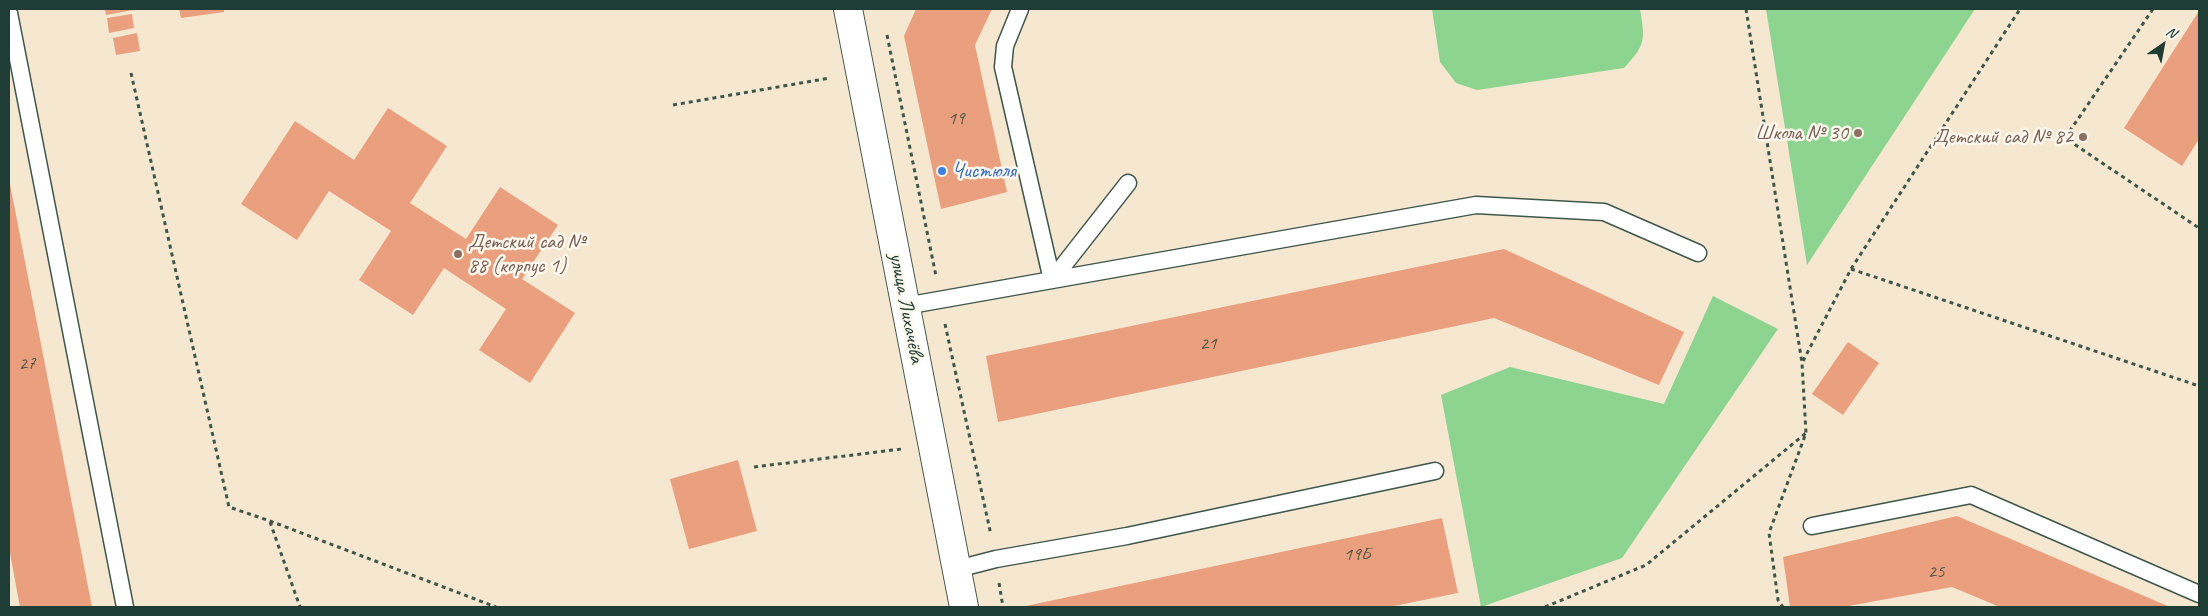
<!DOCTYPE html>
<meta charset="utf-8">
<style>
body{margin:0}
#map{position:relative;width:2208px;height:616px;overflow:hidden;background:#f6e7d0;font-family:Caveat,sans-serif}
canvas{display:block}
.frame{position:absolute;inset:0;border:10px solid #1f3d34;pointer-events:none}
.north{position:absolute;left:2138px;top:20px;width:50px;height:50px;-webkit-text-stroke:4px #fbf7ec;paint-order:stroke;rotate:33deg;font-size:14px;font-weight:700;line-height:20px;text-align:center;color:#1f3d34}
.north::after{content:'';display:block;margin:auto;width:18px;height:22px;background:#1f3d34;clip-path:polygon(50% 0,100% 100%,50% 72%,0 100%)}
</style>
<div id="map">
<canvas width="2208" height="616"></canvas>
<div class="frame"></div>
<div class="north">N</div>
</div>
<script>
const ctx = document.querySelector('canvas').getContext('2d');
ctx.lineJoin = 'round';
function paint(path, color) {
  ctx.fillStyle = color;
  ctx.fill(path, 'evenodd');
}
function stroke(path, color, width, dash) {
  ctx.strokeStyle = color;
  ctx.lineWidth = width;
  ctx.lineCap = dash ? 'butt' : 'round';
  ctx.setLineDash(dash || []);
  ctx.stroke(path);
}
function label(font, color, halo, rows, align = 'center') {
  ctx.font = font + ' Caveat,sans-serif';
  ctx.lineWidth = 5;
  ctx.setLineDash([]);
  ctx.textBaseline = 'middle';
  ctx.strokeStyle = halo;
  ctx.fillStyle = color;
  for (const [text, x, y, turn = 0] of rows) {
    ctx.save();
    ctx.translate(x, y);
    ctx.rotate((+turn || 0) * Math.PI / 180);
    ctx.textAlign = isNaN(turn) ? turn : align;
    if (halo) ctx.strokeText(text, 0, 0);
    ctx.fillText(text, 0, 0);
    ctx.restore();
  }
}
paint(new Path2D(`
 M1432 9H1640C1645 39 1646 45 1624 68L1477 90 1456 83 1440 62Z
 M1766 9H1975L1807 265Z
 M1713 296 1778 329 1622 558 1481 607 1441 395 1510 367 1664 404Z`), '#8cd490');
paint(new Path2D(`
 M105 9H133V10L106 15Z
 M179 9H224V12L181 18Z
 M916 9H992L975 45 1007 192 941 209 904 36Z
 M2199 11V139L2182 166 2124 128Z
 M132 14 134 28 109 33 107 18Z
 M137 33 140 51 116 55 113 38Z
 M388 108 447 146 410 203 466 239 500 187 558 225 522 279 575 313 530 383 479 350 506 309 444 268 413 315 359 280 391 231 329 191 297 240 241 204 295 121 354 160Z
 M9 184H10L92 607H20L9 548Z
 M1504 249 1684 332 1659 385 1494 318 998 422 986 356Z
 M1848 342 1879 363 1843 415 1812 394Z
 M738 460 757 531 689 549 670 479Z
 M1957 516 2170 607H2000L1952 587 1843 607H1790L1783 557Z
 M1442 518 1458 593 1389 607H1021Z`), '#eaa07e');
const service = new Path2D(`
 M1020 9 1005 46 1003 67 1052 280
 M9 13 125 607
 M1052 280 1128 183
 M905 306 1476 205 1604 212 1698 253
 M1812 526 1971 495 2199 594
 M957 569 996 559 1127 536 1435 471`);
const minor = new Path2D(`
 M848 9 964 607`);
stroke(service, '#3f564b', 19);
stroke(minor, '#3f564b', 30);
stroke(new Path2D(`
 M1746 9 1802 363 1806 433 1769 533 1778 600 1783 607
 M2153 9 2065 138 2199 228
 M887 35 936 276
 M131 73 229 507 270 521 496 607
 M673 105 830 78
 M1851 269 2199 386
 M945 324 991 535
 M1803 361 1851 269 2020 9
 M754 467 902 449
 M270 522 300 607
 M999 583 1003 607
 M1545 607 1646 565 1806 433`), '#3f564b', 3, [4, 4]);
stroke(service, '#fff', 16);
stroke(minor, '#fff', 28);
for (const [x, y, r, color] of [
 [1858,133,5,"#8d6e63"],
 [2083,137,5,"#8d6e63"],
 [942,171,5,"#3f7fe0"],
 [458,254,5,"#8d6e63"]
]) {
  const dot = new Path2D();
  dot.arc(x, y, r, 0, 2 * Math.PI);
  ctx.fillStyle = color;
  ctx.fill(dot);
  stroke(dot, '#fbf7ec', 2);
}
label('19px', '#525646', null, [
 ["19",956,119],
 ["21",1208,344],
 ["27",27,364],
 ["19Б",1357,555],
 ["25",1936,572]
]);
label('21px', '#785e54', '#fbf7ec', [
 ["Школа № 30",1848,133],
 ["Детский сад № 82",2073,137],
 ["Детский сад №",468,242,"left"],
 ["88 (корпус 1)",468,266,"left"]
], 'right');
label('21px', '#366cbe', '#fbf7ec', [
 ["Чистюля",952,171]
], 'left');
label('21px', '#1f3d34', '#fbf7ec', [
 ["улица Лихачёва",906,308,79]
]);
</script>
